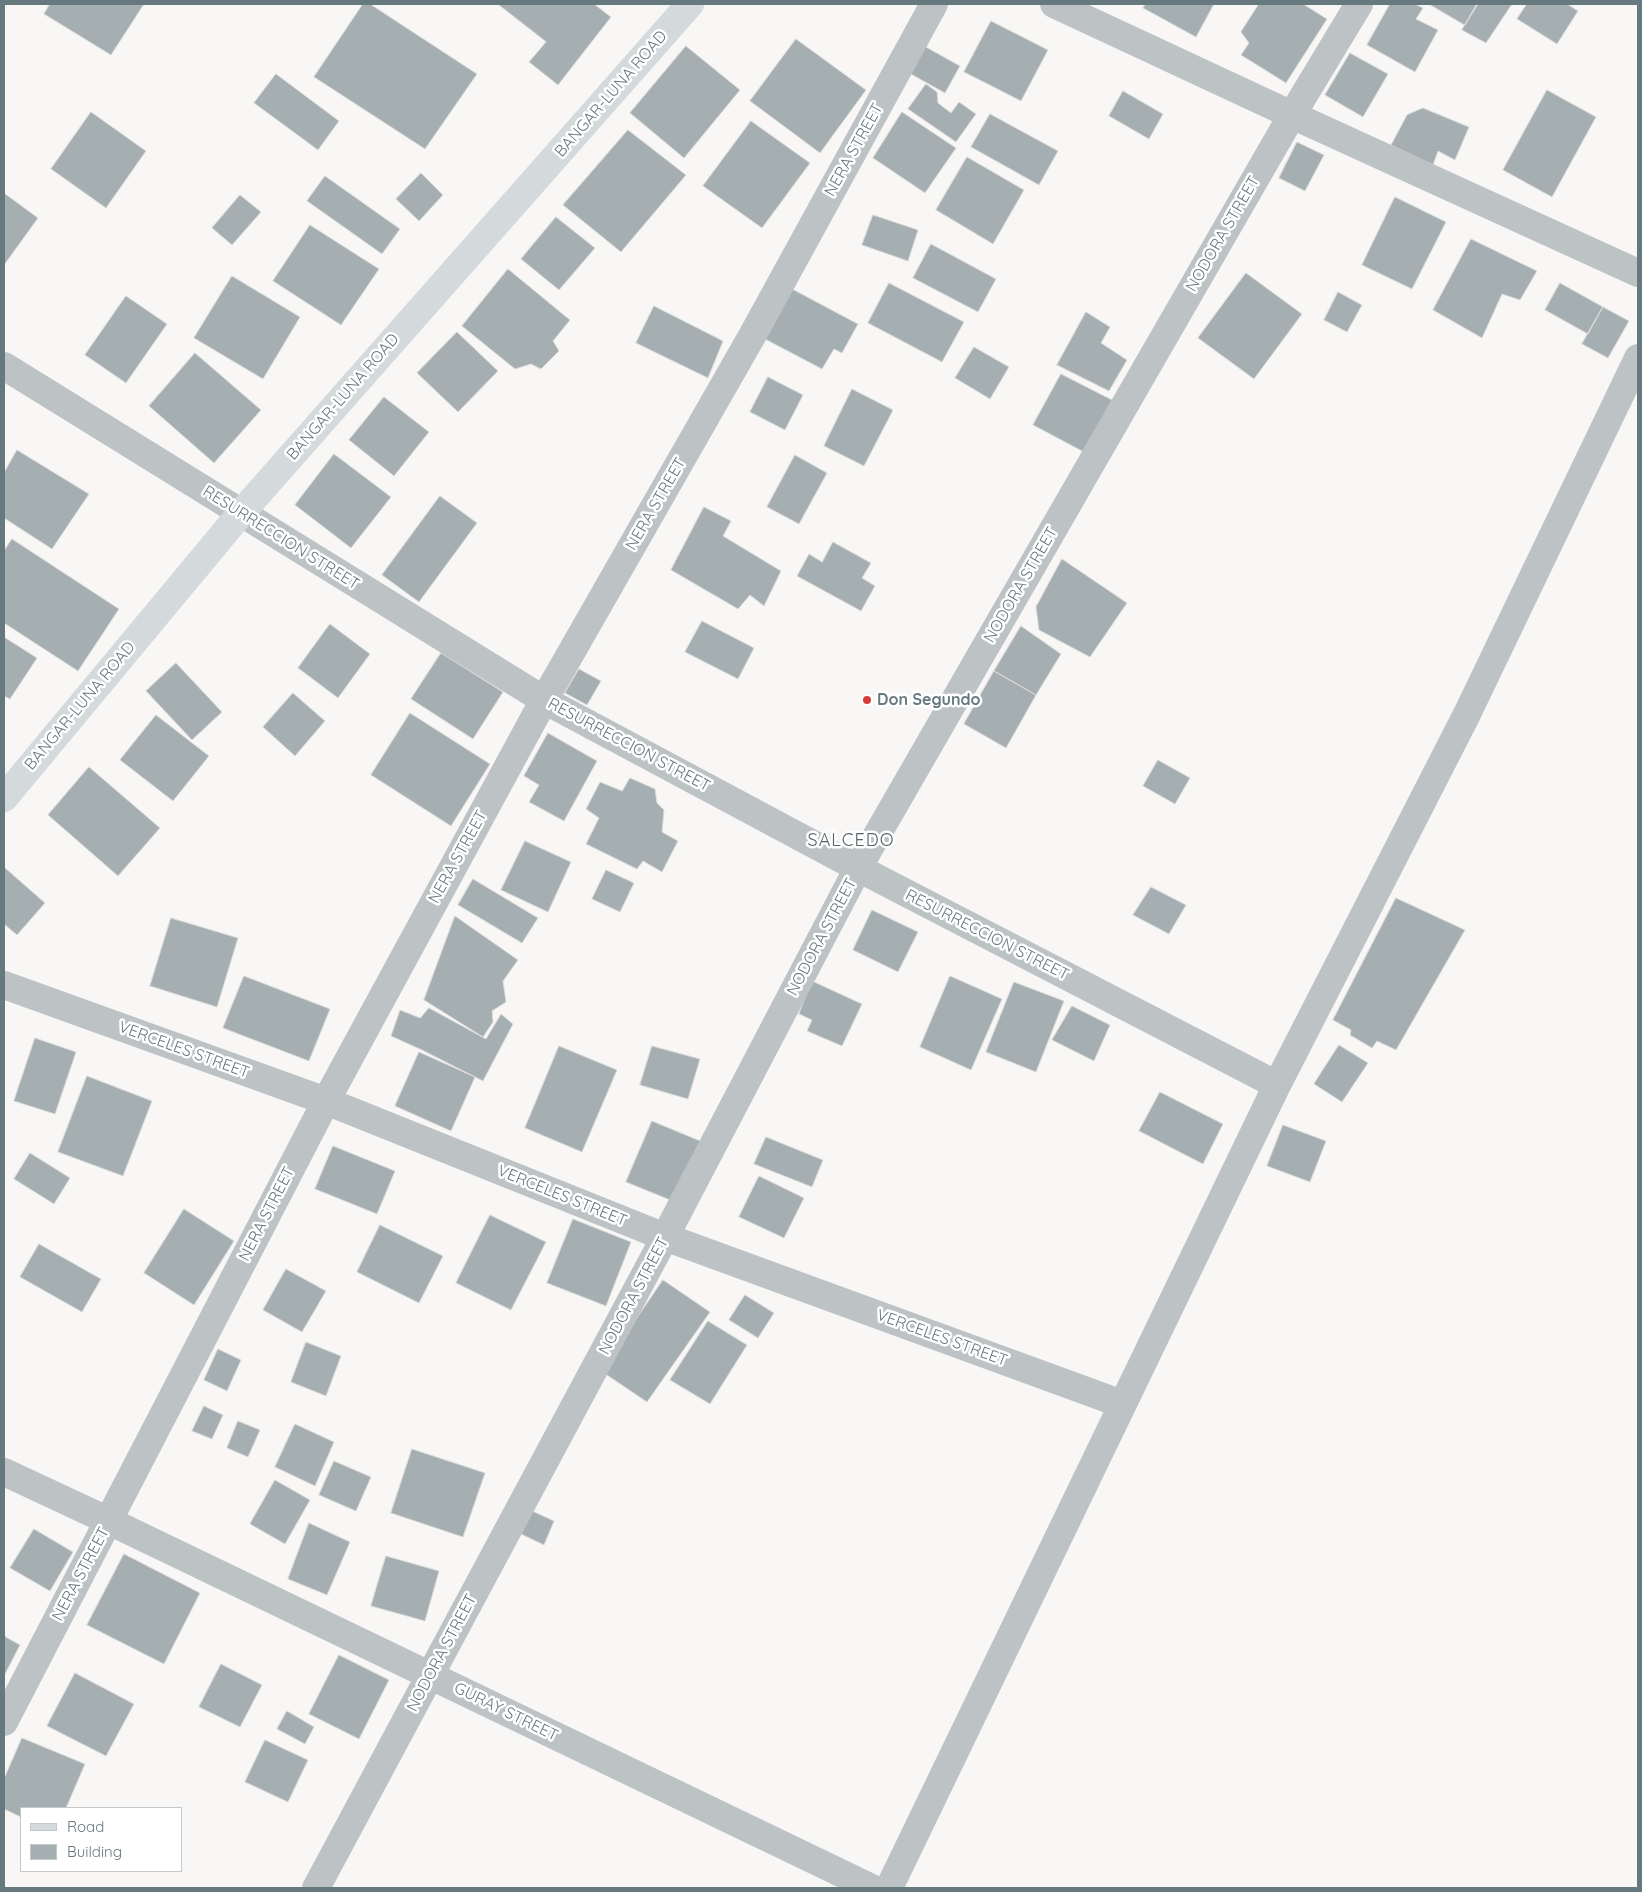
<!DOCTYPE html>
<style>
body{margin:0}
#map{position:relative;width:1642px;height:1892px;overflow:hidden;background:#f8f7f6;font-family:Quicksand,sans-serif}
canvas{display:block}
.frame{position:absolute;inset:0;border:5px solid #66797e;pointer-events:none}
.legend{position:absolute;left:20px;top:1807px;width:162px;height:65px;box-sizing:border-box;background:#fff;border:1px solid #c2c9cb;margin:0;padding:6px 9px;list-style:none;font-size:15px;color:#66797e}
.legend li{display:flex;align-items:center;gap:10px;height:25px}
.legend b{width:25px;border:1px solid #c2c9cb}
</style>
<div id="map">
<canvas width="1642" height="1892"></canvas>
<div class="frame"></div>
<ul class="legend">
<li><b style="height:6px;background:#d4d9db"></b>Road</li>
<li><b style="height:14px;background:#a5afb2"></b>Building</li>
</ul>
</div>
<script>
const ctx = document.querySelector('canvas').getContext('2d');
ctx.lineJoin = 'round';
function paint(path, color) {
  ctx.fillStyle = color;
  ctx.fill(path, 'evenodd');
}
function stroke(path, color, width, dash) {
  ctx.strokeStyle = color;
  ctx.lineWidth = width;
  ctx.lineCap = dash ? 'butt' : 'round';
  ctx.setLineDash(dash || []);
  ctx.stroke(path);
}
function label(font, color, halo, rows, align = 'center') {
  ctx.font = font + ' Quicksand,sans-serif';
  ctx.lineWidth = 5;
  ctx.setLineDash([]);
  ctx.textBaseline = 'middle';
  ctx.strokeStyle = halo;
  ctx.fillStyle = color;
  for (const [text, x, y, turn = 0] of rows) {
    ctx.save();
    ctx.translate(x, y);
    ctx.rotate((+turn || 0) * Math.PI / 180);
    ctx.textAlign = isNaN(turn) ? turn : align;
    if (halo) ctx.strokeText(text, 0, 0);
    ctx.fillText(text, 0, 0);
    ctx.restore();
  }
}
const building = new Path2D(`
 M50 4H144L111 55 44 14Z
 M363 4H370L477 74 425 149 314 77Z
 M498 4H594L611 17 558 85 529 62 546 42Z
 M1146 4H1214L1196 37 1143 8Z
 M1259 4H1303L1327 19 1286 83 1241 55 1249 43 1241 32Z
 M1390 4H1415L1423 8 1416 19 1438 30 1415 72 1367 45Z
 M1429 4H1478L1465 25Z
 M1477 4H1512L1486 43 1462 30Z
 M1527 4H1567L1578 11 1557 44 1517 19Z
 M991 21 1048 50 1021 101 964 72Z
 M796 39 866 90 820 153 750 101Z
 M686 46 740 90 684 158 630 113Z
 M924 46 960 66 945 93 909 73Z
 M1350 53 1388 74 1363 117 1325 95Z
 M276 74 339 121 318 150 254 103Z
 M926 84 937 92 938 103 951 113 959 102 976 114 956 142 908 109Z
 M1547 90 1596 117 1552 197 1503 170Z
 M1123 91 1163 114 1149 139 1109 116Z
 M1423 108 1469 127 1455 160 1438 151 1433 165 1391 145 1407 115Z
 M91 112 146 151 106 208 51 169Z
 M902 112 956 148 925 193 873 158Z
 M990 114 1058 151 1039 185 971 147Z
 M751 121 810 163 762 228 703 186Z
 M628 130 686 175 621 252 563 205Z
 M1297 142 1324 155 1305 191 1279 178Z
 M967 157 1024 190 993 244 936 210Z
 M421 173 443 195 419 221 396 199Z
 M325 176 400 229 382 254 307 201Z
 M4 193 38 218 4 265Z
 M240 195 261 212 232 245 212 228Z
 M1395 197 1446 222 1412 289 1362 265Z
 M873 215 918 230 908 261 862 245Z
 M556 217 595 248 559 290 521 259Z
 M310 225 379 269 341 325 273 281Z
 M1471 239 1537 271 1520 300 1502 294 1482 338 1433 310Z
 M931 244 996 279 978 312 913 278Z
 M508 269 570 320 553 341 559 351 541 369 531 364 515 369 462 326Z
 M1246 273 1302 314 1254 379 1198 338Z
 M232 276 300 317 263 379 194 338Z
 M889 283 964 322 942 362 868 323Z
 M1560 283 1603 307 1588 334 1545 310Z
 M792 289 858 324 842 353 834 349 822 369 765 339Z
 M1338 292 1362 305 1347 332 1324 320Z
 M126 296 167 324 126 383 85 355Z
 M654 306 723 341 708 378 636 343Z
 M1603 307 1629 321 1608 358 1582 344Z
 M1086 312 1110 327 1101 343 1127 360 1109 391 1057 365Z
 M457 332 498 371 458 412 417 373Z
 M974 347 1009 367 990 399 955 378Z
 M195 353 261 410 214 463 149 406Z
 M1061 374 1112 400 1084 452 1033 425Z
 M768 377 803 395 785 430 750 412Z
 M852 389 893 410 864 466 824 446Z
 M384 397 429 432 394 476 349 440Z
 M17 450 89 494 52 549 4 518V473Z
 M334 454 391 497 351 548 295 505Z
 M795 455 827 473 799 524 767 507Z
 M440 496 477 523 419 602 382 575Z
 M704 507 731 521 723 536 781 571 764 606 750 595 738 609 671 570Z
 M12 539 119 609 78 671 4 623V551Z
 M833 542 871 563 862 578 875 586 861 611 797 576 809 554 822 562Z
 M1062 559 1127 603 1090 657 1039 630 1036 607Z
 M702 621 754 648 738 679 685 652Z
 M330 624 370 654 338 698 298 668Z
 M1021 626 1061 654 1036 695 994 671Z
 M4 637 37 658 10 699 4 696Z
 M441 653 503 692 473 739 411 699Z
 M176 663 222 712 192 740 146 691Z
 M579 669 601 681 587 705 565 693Z
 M994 671 1036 695 1006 748 964 724Z
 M293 693 325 721 295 756 263 727Z
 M410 713 490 764 451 826 371 775Z
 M156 715 209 756 173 801 120 760Z
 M548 733 597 761 564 821 529 802 539 785 524 776Z
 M1158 760 1190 778 1175 804 1143 786Z
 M89 767 160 828 118 876 48 815Z
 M630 778 655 789 657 803 664 810 662 832 678 841 662 872 643 861 637 869 586 844 599 818 586 809 600 782 622 791Z
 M525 841 571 862 548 912 501 890Z
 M4 867 45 903 17 935 4 924Z
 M606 870 634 883 620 912 592 899Z
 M473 879 538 918 522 943 458 905Z
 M1151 887 1186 905 1169 934 1133 915Z
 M1396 898 1465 930 1396 1050 1377 1041 1372 1048 1350 1035 1351 1030 1333 1020Z
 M872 910 918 932 898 972 853 950Z
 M455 916 518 960 503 981 506 1002 492 1011 493 1022 483 1037 424 1000Z
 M171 918 238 938 217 1007 150 986Z
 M244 976 330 1009 309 1061 223 1028Z
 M950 976 1002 999 971 1070 920 1047Z
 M812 981 862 1004 842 1046 807 1031 812 1020 799 1014Z
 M1014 982 1064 1001 1036 1072 986 1052Z
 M1072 1006 1110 1025 1094 1061 1052 1040Z
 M429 1008 486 1039 501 1014 513 1024 483 1081 422 1050 391 1036 400 1010 420 1018Z
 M35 1038 76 1052 55 1114 14 1101Z
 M1339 1045 1368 1063 1342 1102 1314 1084Z
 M559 1046 617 1070 582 1152 525 1128Z
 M652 1046 700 1059 688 1099 640 1085Z
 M419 1052 475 1077 451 1131 395 1106Z
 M87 1076 152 1101 123 1176 58 1152Z
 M1160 1092 1223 1124 1203 1164 1139 1131Z
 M652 1121 705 1143 680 1204 626 1182Z
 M1283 1125 1326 1141 1310 1182 1267 1166Z
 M766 1137 823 1160 812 1187 754 1164Z
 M333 1146 395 1171 377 1214 315 1189Z
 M30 1153 70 1178 54 1204 14 1179Z
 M759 1176 804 1198 784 1238 739 1217Z
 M184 1209 234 1241 194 1305 144 1273Z
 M490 1215 546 1242 511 1310 456 1283Z
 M573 1219 631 1242 606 1306 547 1283Z
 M380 1225 443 1256 419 1303 357 1272Z
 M39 1244 101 1279 82 1312 20 1277Z
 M286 1269 326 1291 302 1332 263 1310Z
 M663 1280 710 1312 647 1402 601 1371Z
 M745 1295 774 1313 758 1338 729 1320Z
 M708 1321 747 1345 710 1404 670 1380Z
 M306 1342 341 1356 326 1396 291 1382Z
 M218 1349 241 1360 227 1391 204 1380Z
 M204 1406 223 1415 212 1439 192 1431Z
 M238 1421 260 1430 248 1457 227 1448Z
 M295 1424 334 1442 315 1486 275 1467Z
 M412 1449 485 1473 463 1537 391 1513Z
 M334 1461 371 1477 356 1511 319 1495Z
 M275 1480 310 1500 285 1544 250 1524Z
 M532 1511 554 1521 544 1545 521 1534Z
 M309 1523 350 1542 327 1595 288 1579Z
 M34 1529 73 1552 50 1591 10 1568Z
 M124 1554 200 1593 164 1664 87 1625Z
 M386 1556 439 1571 425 1621 371 1606Z
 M4 1636 20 1645 4 1676Z
 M339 1655 389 1680 359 1739 309 1714Z
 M221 1664 262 1685 240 1727 199 1707Z
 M75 1673 134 1704 106 1756 47 1726Z
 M287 1711 314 1727 305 1744 277 1729Z
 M22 1738 85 1764 66 1808H21V1817L4 1809V1779Z
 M265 1740 308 1760 288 1802 245 1782Z`);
paint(building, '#a5afb2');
stroke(building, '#dad9d8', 1);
stroke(new Path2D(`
 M1054 4 1292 115 1638 273
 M4 366 544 700 858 868 1277 1085
 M4 985 326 1101 665 1237 1122 1404
 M4 1472 109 1521 872 1888
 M4 1722 326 1101 544 700 752 336 934 4
 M316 1888 665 1237 858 868 1292 115 1359 4
 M889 1888 1277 1085 1467 714 1638 358`), '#bdc3c5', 28);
stroke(new Path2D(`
 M4 798 241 513 690 4`), '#d4d9db', 28);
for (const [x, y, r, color] of [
 [867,700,5,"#d43d3a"]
]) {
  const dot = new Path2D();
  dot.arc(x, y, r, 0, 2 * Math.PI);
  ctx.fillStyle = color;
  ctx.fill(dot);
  stroke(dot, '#fff', 2);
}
label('16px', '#66797e', '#fff', [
 ["BANGAR-LUNA ROAD",611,94,-49],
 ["NERA STREET",854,150,-61],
 ["NODORA STREET",1223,234,-60],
 ["BANGAR-LUNA ROAD",343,397,-49],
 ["NERA STREET",656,504,-60],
 ["RESURRECCION STREET",281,538,32],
 ["NODORA STREET",1021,585,-60],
 ["BANGAR-LUNA ROAD",80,706,-50],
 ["RESURRECCION STREET",629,745,28],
 ["NERA STREET",458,857,-61],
 ["RESURRECCION STREET",987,935,27],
 ["NODORA STREET",822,937,-62],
 ["VERCELES STREET",184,1050,20],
 ["VERCELES STREET",562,1196,22],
 ["NERA STREET",267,1214,-63],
 ["NODORA STREET",634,1296,-62],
 ["VERCELES STREET",942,1338,20],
 ["NERA STREET",81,1574,-62],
 ["NODORA STREET",442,1653,-62],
 ["GURAY STREET",506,1712,26]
]);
label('bold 16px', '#66797e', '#fff', [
 ["Don Segundo",877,700]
], 'left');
ctx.letterSpacing = '1px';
label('18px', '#57656a', '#fff', [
 ["SALCEDO",851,841]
]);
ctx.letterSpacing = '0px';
</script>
